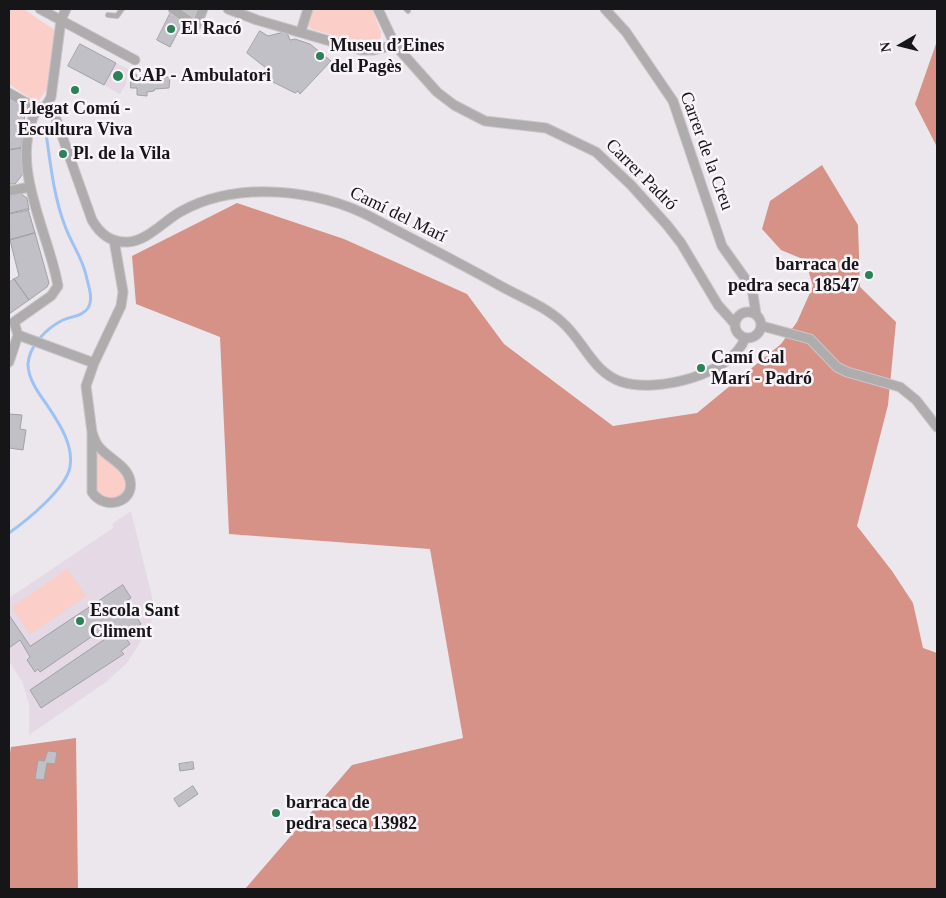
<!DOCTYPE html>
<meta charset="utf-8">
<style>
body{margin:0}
#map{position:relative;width:946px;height:898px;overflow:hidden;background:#ece7ed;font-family:"Times New Roman",serif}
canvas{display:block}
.frame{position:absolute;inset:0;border:10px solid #161517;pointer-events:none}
.north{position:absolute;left:876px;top:20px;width:50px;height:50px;-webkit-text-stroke:4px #f9f4fa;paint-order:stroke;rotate:262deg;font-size:14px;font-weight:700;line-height:20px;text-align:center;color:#161517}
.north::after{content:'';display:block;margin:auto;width:18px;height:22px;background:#161517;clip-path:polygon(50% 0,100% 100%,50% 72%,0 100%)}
</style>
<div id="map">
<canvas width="946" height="898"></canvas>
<div class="frame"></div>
<div class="north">N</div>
</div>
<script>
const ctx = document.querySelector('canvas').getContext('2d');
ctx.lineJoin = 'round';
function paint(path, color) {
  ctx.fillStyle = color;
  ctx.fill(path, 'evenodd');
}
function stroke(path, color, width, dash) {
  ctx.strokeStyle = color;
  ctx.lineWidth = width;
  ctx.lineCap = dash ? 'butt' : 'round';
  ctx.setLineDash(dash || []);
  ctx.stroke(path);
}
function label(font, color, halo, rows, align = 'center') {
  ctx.font = font + ' "Times New Roman",serif';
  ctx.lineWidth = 5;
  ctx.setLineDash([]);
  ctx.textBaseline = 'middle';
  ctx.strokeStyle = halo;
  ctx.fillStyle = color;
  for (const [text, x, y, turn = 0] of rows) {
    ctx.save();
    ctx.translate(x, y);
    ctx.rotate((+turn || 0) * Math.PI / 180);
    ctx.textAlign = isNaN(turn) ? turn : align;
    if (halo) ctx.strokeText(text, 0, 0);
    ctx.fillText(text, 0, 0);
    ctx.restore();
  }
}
paint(new Path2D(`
 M116 63 128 69 126 84 120 94 104 85Z
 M131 511 152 597 153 615 149 628 127 663 106 682 29 735V705L23 683 9 661V598L113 528 112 524Z`), '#e4d9e5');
paint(new Path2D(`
 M9 9H24L56 31 47 89 37 103 9 84Z
 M313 9H372L381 32 380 42 368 45 311 29 307 25Z
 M99 451 124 474C130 489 122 497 109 499L96 491 95 452Z
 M67 569 86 596 30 634 12 607Z`), '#fbcec7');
paint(new Path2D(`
 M937 41V147L915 104Z
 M822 165 858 225 860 287 896 322 888 405 857 526 892 571 913 603 923 648 937 653V889H245L352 765 463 738 430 549 229 534 220 337 136 304 132 256 237 203 344 239 467 294 504 344 613 426 697 413 781 344 797 322 813 286 805 260 781 250 762 229 770 201Z
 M76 738 78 889H9V759L11 747Z`), '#d69287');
stroke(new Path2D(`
 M9 533C26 521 66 489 70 467 74 445 59 423 47 405 39 394 28 379 28 364 29 346 46 329 61 321 70 316 82 317 88 308 94 298 88 285 86 275 82 257 71 243 65 226 53 195 50 159 45 126`), '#9dc2f6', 3);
const building = new Path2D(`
 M179 9H202L194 22Z
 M172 10 184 20 170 47 157 40Z
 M260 31 268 36 284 32 288 35 290 40 295 39 310 44 331 61 300 94 298 91 295 93 261 76 266 68 247 53Z
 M80 44 116 63 104 85 68 66Z
 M131 74H136L137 77H170L169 88 155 89 154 91 147 92V96L137 95V88H131Z
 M9 98 26 106 21 148 9 150Z
 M21 148 23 174 15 184H9V150Z
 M21 194 27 198 29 210 9 214V197Z
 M28 209 35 233 10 240 9 214Z
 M35 233 49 283 47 287 29 300 14 279 19 276 10 240Z
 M14 279 29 300 9 314V283Z
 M9 414 22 415 20 429 26 430 23 450 9 448Z
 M123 585 131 598 126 601 141 624 124 635 130 644 121 651 124 654 41 708 30 690 105 639 100 631 40 672 38 669 35 672 27 660 30 657 20 640 9 648V615L30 646Z
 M48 751 57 752 55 764 47 763 44 780 35 779 38 760 44 761Z
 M193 762 194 769 180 771 179 764Z
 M193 786 198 794 179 807 174 799Z`);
paint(building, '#c1c0c7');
stroke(building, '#a1a1a8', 1);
const lane = new Path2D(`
 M406 9 408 11
 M108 15 117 16 122 9`);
const street = new Path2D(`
 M40 9 135 60
 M173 9 196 26 203 9
 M228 9 257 20 361 50H374L395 45
 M378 9 395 45 437 92 454 105 485 121 546 128 596 152 631 185 667 225 681 243 718 305 735 324
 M605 9 626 32 673 101 722 246 752 288 756 314
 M301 31 308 9
 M9 93 37 109
 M46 106 55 116 92 220C100 234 112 243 128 242 147 241 164 221 180 212 236 180 318 189 373 218 414 240 456 261 497 284 518 296 543 305 562 322 584 341 592 372 622 382 656 393 732 375 745 338
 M46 106 51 97 61 20 66 9
 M9 191 30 187
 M735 325a13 13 0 1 1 26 0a13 13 0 1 1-26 0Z
 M14 322 51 296 58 286C49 232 7 164 37 109L46 106
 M762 326 810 339 837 367 847 372 900 387 916 400 937 427
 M18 335 94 363
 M9 362 18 335 14 322
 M92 432C94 438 96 445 101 449 110 459 127 466 130 480 135 503 104 511 92 492V432L86 386 94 363 121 306 123 292 114 240`);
stroke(lane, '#cac5cb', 6);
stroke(street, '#cac5cb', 11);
stroke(lane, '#afacad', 4.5);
stroke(street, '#afacad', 9);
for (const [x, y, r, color] of [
 [171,29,5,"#2a8256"],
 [320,56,5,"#2a8256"],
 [118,76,6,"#2a8256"],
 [75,90,5,"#2a8256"],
 [63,154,5,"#2a8256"],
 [869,275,5,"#2a8256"],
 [701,368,5,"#2a8256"],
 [80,621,5,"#2a8256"],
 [276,813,5,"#2a8256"]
]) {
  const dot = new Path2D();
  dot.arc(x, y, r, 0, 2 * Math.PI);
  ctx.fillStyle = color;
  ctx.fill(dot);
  stroke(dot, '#f9f4fa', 2);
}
label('bold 18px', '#161517', '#f9f4fa', [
 ["El Racó",181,29],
 ["Museu d’Eines",330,46],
 ["del Pagès",330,67],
 ["CAP - Ambulatori",129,76],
 ["Llegat Comú -",75,109,"center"],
 ["Escultura Viva",75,130,"center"],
 ["Pl. de la Vila",73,154],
 ["barraca de",859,265,"right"],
 ["pedra seca 18547",859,286,"right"],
 ["Camí Cal",711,358],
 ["Marí - Padró",711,379],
 ["Escola Sant",90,611],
 ["Climent",90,632],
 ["barraca de",286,803],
 ["pedra seca 13982",286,824]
], 'left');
label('18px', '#161517', '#f9f4fa', [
 ["Carrer de la Creu",706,151,70],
 ["Carrer Padró",641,175,45],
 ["Camí del Marí",398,215,26]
]);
</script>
